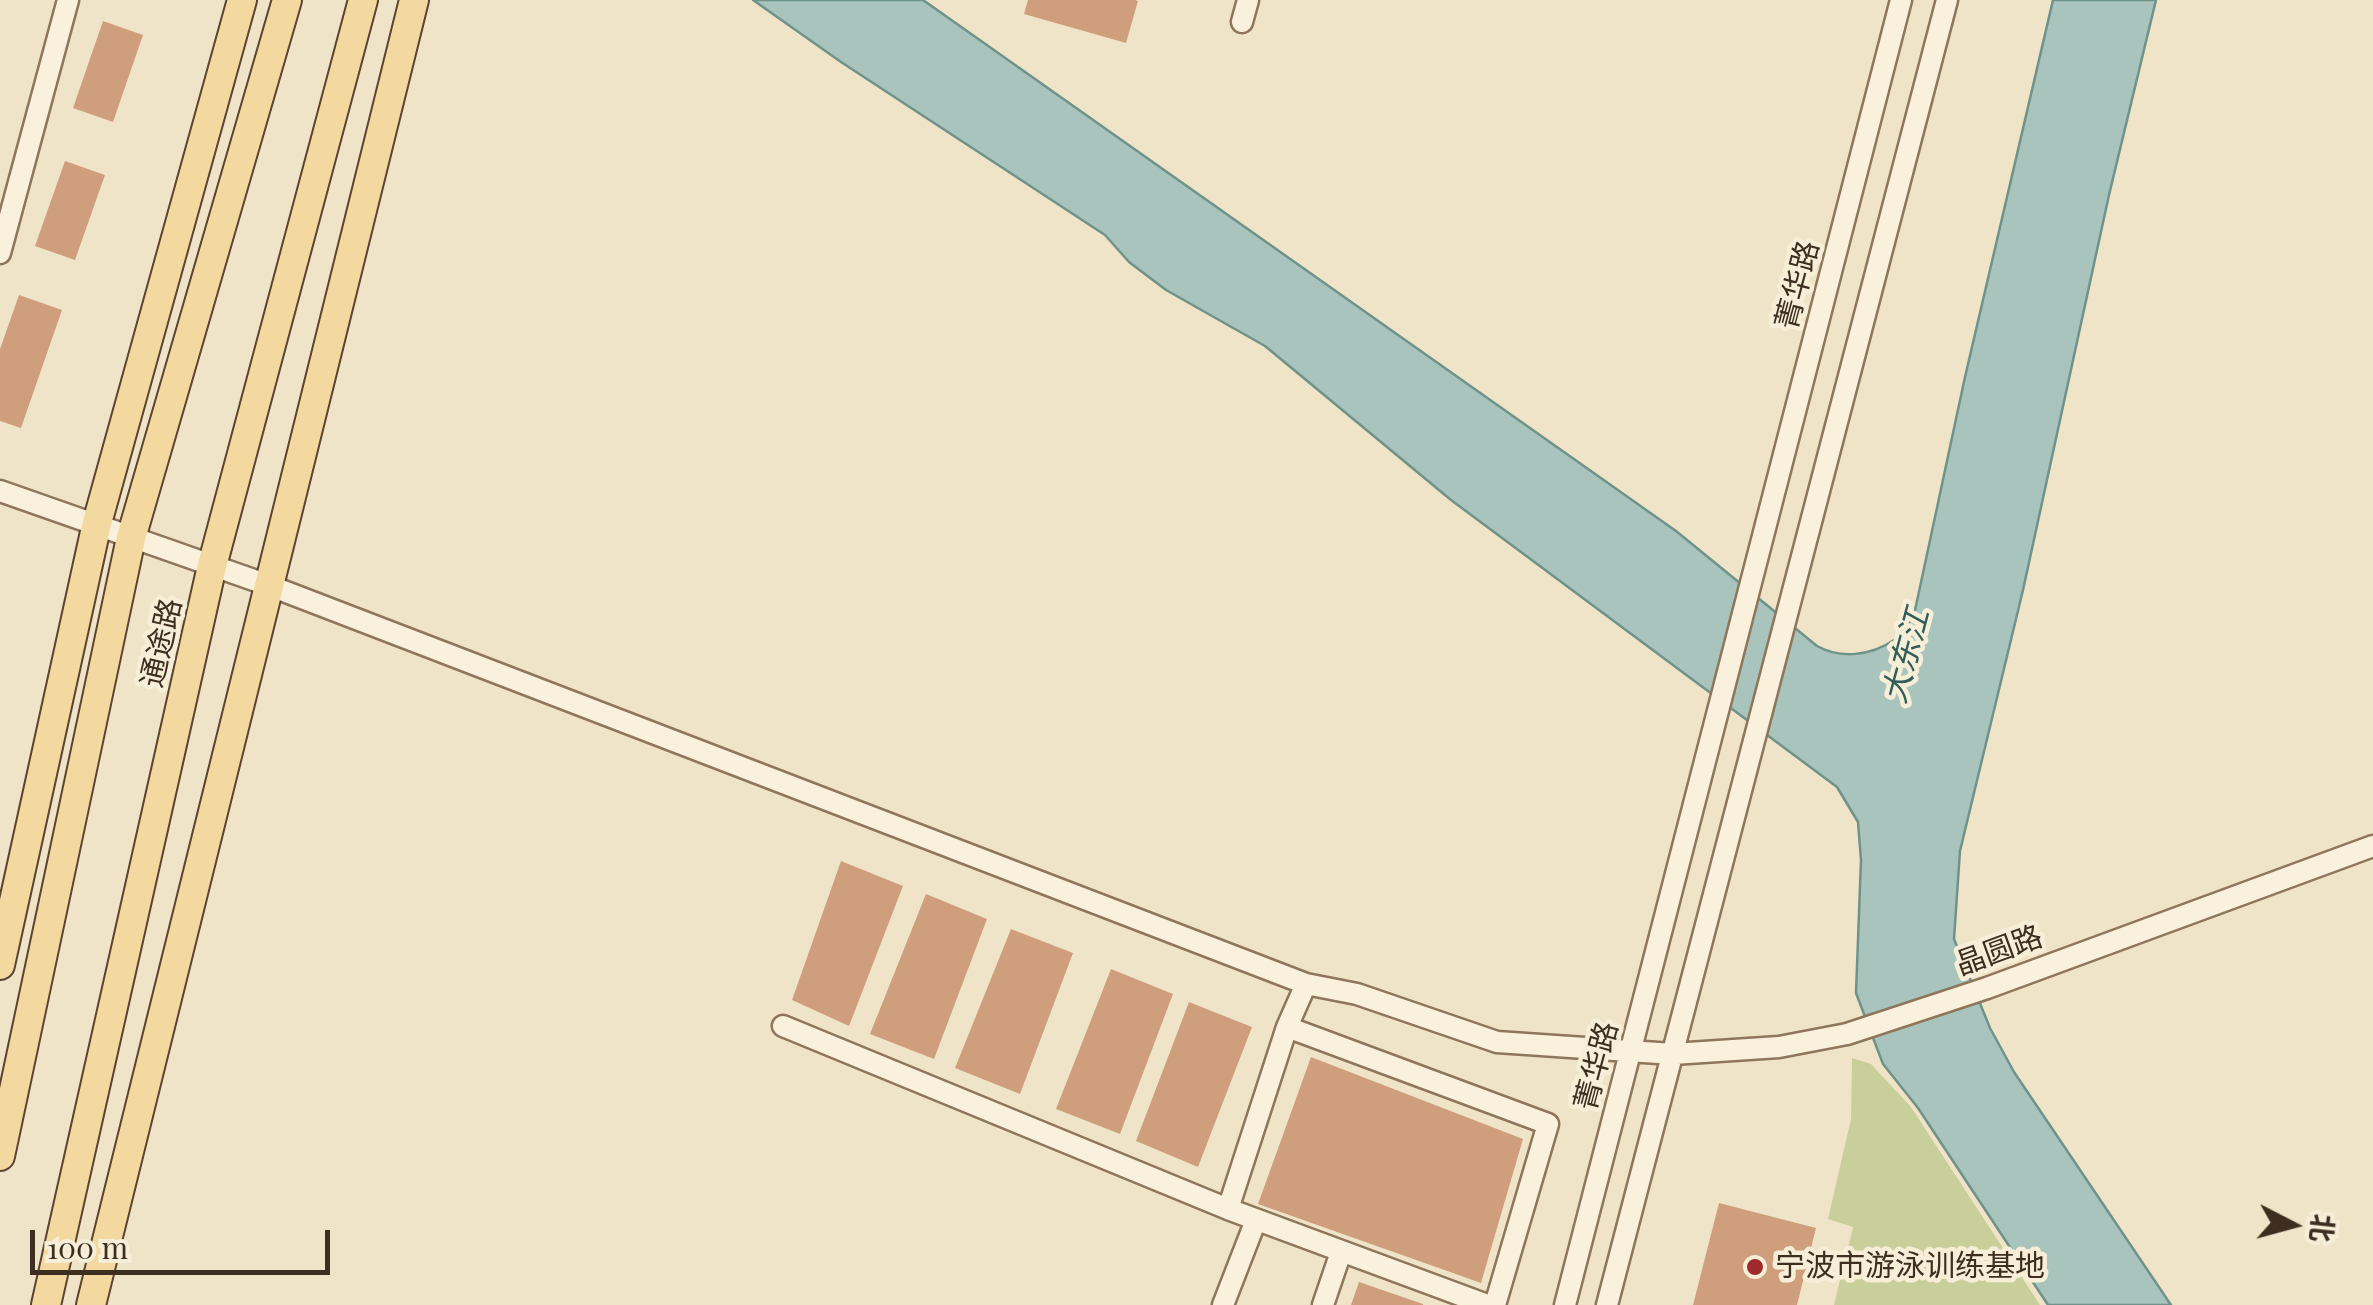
<!DOCTYPE html>
<meta charset="utf-8">
<style>
body{margin:0}
#map{position:relative;width:2373px;height:1305px;overflow:hidden;background:#f0e4c8;font-family:"Playfair Display","Noto Sans SC",serif}
canvas{display:block}
.north{position:absolute;left:2243px;top:1175px;width:100px;height:100px;-webkit-text-stroke:8px #f7eed8;paint-order:stroke;rotate:96deg;font-size:28px;font-weight:700;line-height:40px;text-align:center;color:#3d2e20}
.north::after{content:'';display:block;margin:auto;width:35px;height:45px;background:#3d2e20;clip-path:polygon(50% 0,100% 100%,50% 72%,0 100%)}
.scale{position:absolute;left:30px;top:1230px;width:300px;height:45px;box-sizing:border-box;border:5px solid #3d2e20;border-top:0;padding-left:12px;font-size:30px;line-height:35px;white-space:nowrap;color:#3d2e20;-webkit-text-stroke:8px #f7eed8;paint-order:stroke}
</style>
<div id="map">
<canvas width="2373" height="1305"></canvas>
<div class="north">北</div>
<div class="scale">100 m</div>
</div>
<script>
const ctx = document.querySelector('canvas').getContext('2d');
ctx.lineJoin = 'round';
function paint(path, color) {
  ctx.fillStyle = color;
  ctx.fill(path, 'evenodd');
}
function stroke(path, color, width, dash) {
  ctx.strokeStyle = color;
  ctx.lineWidth = width;
  ctx.lineCap = dash ? 'butt' : 'round';
  ctx.setLineDash(dash || []);
  ctx.stroke(path);
}
function label(font, color, halo, rows, align = 'center') {
  ctx.font = font + ' "Playfair Display","Noto Sans SC",serif';
  ctx.lineWidth = 9;
  ctx.setLineDash([]);
  ctx.textBaseline = 'middle';
  ctx.strokeStyle = halo;
  ctx.fillStyle = color;
  for (const [text, x, y, turn = 0] of rows) {
    ctx.save();
    ctx.translate(x, y);
    ctx.rotate((+turn || 0) * Math.PI / 180);
    ctx.textAlign = isNaN(turn) ? turn : align;
    if (halo) ctx.strokeText(text, 0, 0);
    ctx.fillText(text, 0, 0);
    ctx.restore();
  }
}
paint(new Path2D(`
 M1852 1058 1871 1064 1911 1107 2040 1305H1834L1853 1227 1828 1219 1851 1119Z`), '#c9cf9b');
const water = new Path2D(`
 M753 0H923L1676 531 1817 646C1840 659 1871 656 1894 640 1902 635 1908 623 1914 615L1965 377 2053 0H2156L2109 195 2023 590 1960 851 1954 939 1990 1028 2014 1072 2171 1305H2048L1918 1108 1883 1064 1856 993 1861 860 1858 822 1837 787 1451 500 1265 346 1166 290 1129 262 1105 235 841 62Z`);
paint(water, '#a9c4bc');
stroke(water, '#6f938a', 2.5);
paint(new Path2D(`
 M1028 0H1135L1138 1 1126 43 1024 14Z
 M103 21 143 35 113 122 73 108Z
 M65 161 105 175 75 260 35 246Z
 M19 295 62 310 21 428 0 421V349Z
 M841 861 903 886 849 1026 792 1000Z
 M926 894 987 919 934 1059 870 1034Z
 M1011 929 1073 953 1020 1094 955 1068Z
 M1111 969 1173 994 1120 1134 1056 1109Z
 M1189 1002 1252 1027 1198 1167 1136 1141Z
 M1311 1057 1523 1139 1481 1283 1258 1204Z
 M1719 1203 1816 1228 1797 1305H1693Z
 M1359 1282 1423 1304V1305H1351Z`), '#cf9f7d');
const minor = new Path2D(`
 M1242 22 1248 0
 M0 253 68 0
 M0 491 268 585 1306 984 1357 994 1497 1042 1673 1054 1779 1047 1847 1034 1987 988 2373 846
 M783 1026 1228 1209 1487 1305
 M1287 1027 1306 984
 M1228 1209 1287 1027 1548 1124 1495 1305
 M1223 1305 1256 1220
 M1323 1305 1341 1252
 M1565 1305 1901 0
 M1607 1305 1947 0`);
const major = new Path2D(`
 M0 965 97 523 242 0
 M0 1156 131 538 287 0
 M46 1305 212 566 363 0
 M91 1305 414 0`);
stroke(minor, '#8d765c', 25);
stroke(major, '#5b4430', 32);
stroke(minor, '#faf1dc', 20);
stroke(major, '#f3d9a0', 28);
for (const [x, y, r, color] of [
 [1755,1267,10,"#9e2a2b"]
]) {
  const dot = new Path2D();
  dot.arc(x, y, r, 0, 2 * Math.PI);
  ctx.fillStyle = color;
  ctx.fill(dot);
  stroke(dot, '#f7eed8', 4);
}
label('30px', '#3d2e20', '#f7eed8', [
 ["菁华路",1798,285,-75],
 ["通途路",162,643,-77],
 ["晶圆路",1999,951,-20],
 ["菁华路",1597,1066,-75]
]);
label('30px', '#3d2e20', '#f7eed8', [
 ["宁波市游泳训练基地",1775,1267]
], 'left');
label('italic 32px', '#2f5d5a', '#f7eed8', [
 ["大东江",1907,656,-75]
]);
</script>
